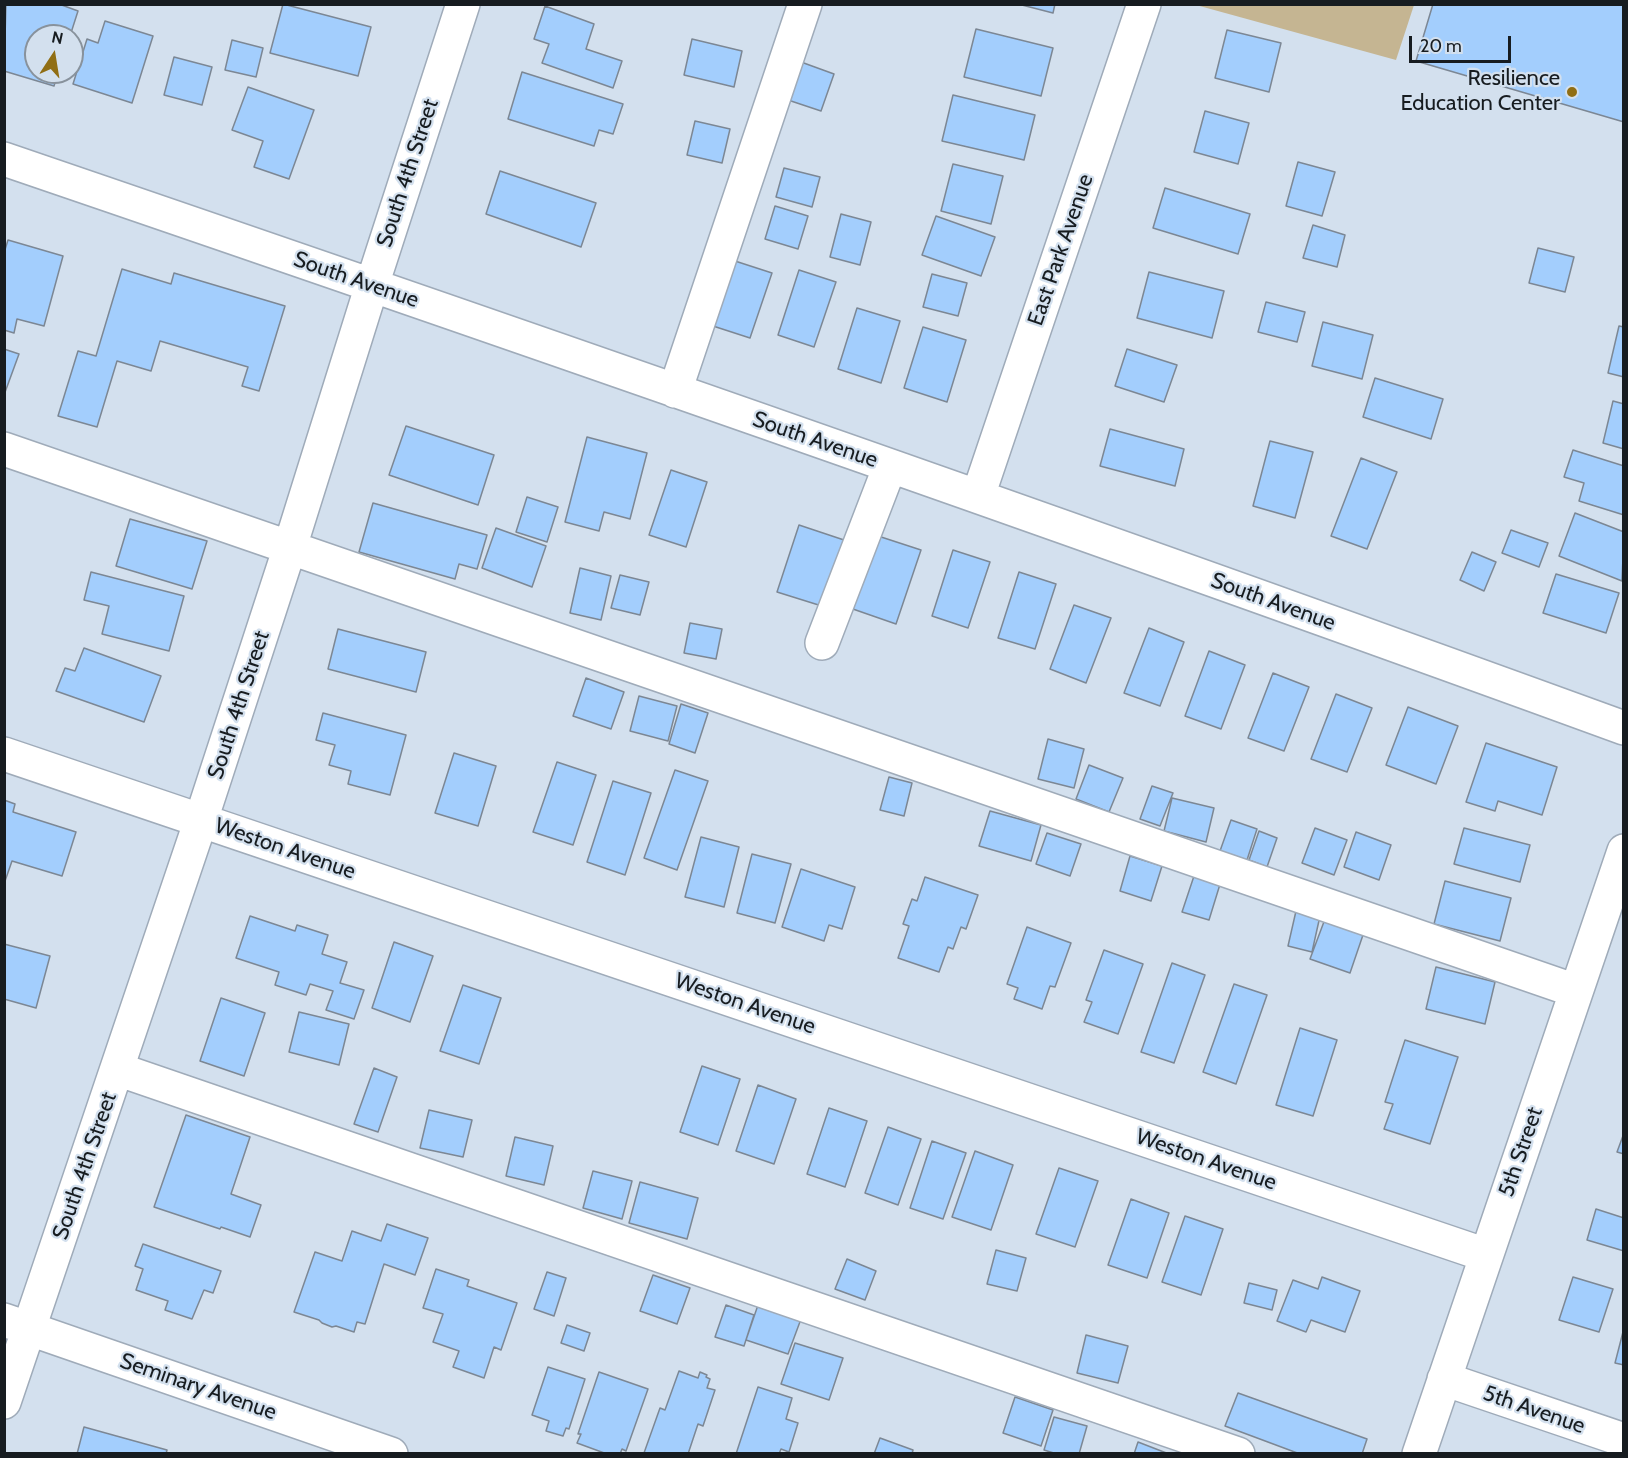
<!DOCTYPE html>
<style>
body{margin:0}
#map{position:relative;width:1628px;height:1458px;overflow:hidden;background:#d3e0ee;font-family:Cabin,sans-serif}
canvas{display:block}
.frame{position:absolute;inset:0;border:6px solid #171c20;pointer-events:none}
.north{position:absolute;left:24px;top:24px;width:60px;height:60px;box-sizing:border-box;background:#d3e0ee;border:2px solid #88929c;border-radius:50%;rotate:12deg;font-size:16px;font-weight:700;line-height:24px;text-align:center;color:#171c20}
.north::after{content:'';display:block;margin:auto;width:21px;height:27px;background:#906e14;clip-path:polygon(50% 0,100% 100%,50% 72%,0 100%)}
.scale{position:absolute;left:1409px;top:36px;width:102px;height:27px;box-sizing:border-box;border:3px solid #171c20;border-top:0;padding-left:8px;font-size:18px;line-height:21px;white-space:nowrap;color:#171c20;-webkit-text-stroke:4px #d3e0ee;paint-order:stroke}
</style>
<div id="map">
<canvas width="1628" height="1458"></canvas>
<div class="frame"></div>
<div class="north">N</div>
<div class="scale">20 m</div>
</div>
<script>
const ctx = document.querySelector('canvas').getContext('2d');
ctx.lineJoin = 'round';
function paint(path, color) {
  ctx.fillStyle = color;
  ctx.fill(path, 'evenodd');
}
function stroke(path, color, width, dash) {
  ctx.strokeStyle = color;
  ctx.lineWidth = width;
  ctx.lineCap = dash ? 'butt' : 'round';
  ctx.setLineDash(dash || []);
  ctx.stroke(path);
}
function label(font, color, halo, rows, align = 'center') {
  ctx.font = font + ' Cabin,sans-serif';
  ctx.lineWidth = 4.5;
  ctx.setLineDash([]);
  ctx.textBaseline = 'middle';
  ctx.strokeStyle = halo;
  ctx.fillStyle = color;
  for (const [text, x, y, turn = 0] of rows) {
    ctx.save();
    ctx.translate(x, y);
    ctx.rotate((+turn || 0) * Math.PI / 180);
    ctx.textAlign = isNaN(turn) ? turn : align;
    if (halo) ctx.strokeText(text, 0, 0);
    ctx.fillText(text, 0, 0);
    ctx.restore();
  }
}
paint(new Path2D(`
 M1196 5 1414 4V5L1396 60Z`), '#c5b592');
const building = new Path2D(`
 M6 4H59L78 11 70 36H36V72H58L54 86 4 71Z
 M283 4 371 27 358 76 270 53Z
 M1018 4H1055L1053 13Z
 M1433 4H1624V122L1416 61Z
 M545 6 594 24 586 49 622 61 613 88 542 63 549 44 534 39Z
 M105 21 153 36 132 103 73 84 87 39 98 43Z
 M976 29 1053 48 1041 96 964 77Z
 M1227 30 1281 43 1269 92 1215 78Z
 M692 39 742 51 734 87 684 75Z
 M232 40 263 48 256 77 225 70Z
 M174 57 212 67 202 105 164 95Z
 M801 62 834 74 821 111 788 100Z
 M522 72 623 104 613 134 599 130 594 146 508 119Z
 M248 87 314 110 289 179 254 167 263 141 232 130Z
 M953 95 1035 115 1024 160 942 141Z
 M1205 111 1249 123 1238 164 1194 152Z
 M695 121 730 129 722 163 687 155Z
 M1298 162 1335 172 1322 216 1286 206Z
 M953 164 1003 176 991 224 941 211Z
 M784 168 820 177 812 207 776 197Z
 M500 171 596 203 581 247 486 214Z
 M1165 188 1250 214 1238 254 1153 228Z
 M775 206 808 216 798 249 765 239Z
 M841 214 871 222 860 265 830 257Z
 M936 216 995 237 981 276 922 255Z
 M1313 225 1345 235 1337 267 1303 258Z
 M8 240 63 256 44 326 17 319 14 333 4 330V253Z
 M1538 248 1574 257 1565 292 1529 283Z
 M735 261 772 273 750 338 713 326Z
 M122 269 171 284 174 273 285 306 259 391 242 386 248 367 160 341 151 371 117 361 97 427 58 416 78 351 96 356Z
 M799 270 836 282 814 347 778 335Z
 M1149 272 1224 291 1212 338 1137 318Z
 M932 274 967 283 958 316 923 307Z
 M1266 302 1305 312 1297 342 1258 332Z
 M857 308 900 321 881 383 838 369Z
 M1323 322 1373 335 1362 379 1312 366Z
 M1619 326 1624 327V377L1608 373Z
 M923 327 966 340 947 402 904 388Z
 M4 349 19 354 4 395Z
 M1127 349 1177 365 1164 402 1115 386Z
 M1375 378 1443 399 1431 439 1363 417Z
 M1613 401 1624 404V449L1603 443Z
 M406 426 494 455 478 505 389 475Z
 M1110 429 1184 449 1175 486 1100 466Z
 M587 437 647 453 630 519 604 512 599 531 565 522Z
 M1270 441 1313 452 1295 518 1253 506Z
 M1573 450 1624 466V515L1579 501 1584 483 1564 477Z
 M1361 458 1397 472 1367 549 1331 536Z
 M671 470 707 482 686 547 649 535Z
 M527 497 558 507 547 542 516 532Z
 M373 503 487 535 477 569 459 564 455 579 359 552Z
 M1575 513 1624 532 1622 581 1559 556Z
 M130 519 207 541 192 589 116 566Z
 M799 525 847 541 825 607 777 592Z
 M496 528 546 546 532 587 482 568Z
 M1511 530 1548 543 1539 567 1502 553Z
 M875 535 921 550 896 624 850 608Z
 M953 550 990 562 968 628 932 616Z
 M1472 552 1496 562 1484 591 1460 580Z
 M580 568 611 576 601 620 570 613Z
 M91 572 184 596 169 651 102 634 109 606 84 600Z
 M1019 572 1056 584 1035 649 998 638Z
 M1556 574 1619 593 1606 633 1543 613Z
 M620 575 649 582 640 615 611 608Z
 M1074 605 1111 618 1086 683 1050 669Z
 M690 623 722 629 716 659 684 653Z
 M1149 628 1184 642 1160 706 1124 693Z
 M338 629 426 652 416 692 328 669Z
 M84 648 161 676 144 722 56 691 65 668 75 671Z
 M1209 651 1245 665 1221 729 1185 716Z
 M1273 673 1309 687 1284 751 1248 738Z
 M586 678 624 692 611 729 573 716Z
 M1336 694 1372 708 1347 772 1311 759Z
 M639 696 677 706 668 741 630 731Z
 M681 704 708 713 695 753 669 744Z
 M1408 707 1458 726 1436 784 1386 765Z
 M323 713 406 735 390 795 348 784 351 771 329 765 335 745 316 740Z
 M1048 739 1084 749 1074 788 1038 779Z
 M1486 743 1557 767 1542 815 1498 801 1495 811 1466 802Z
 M454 753 496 766 478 826 435 813Z
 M557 762 596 775 573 845 533 832Z
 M1089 765 1123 778 1109 812 1076 799Z
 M675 770 708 781 677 870 644 858Z
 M889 777 912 783 904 816 880 810Z
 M613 781 651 793 625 875 587 862Z
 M1152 786 1173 793 1160 826 1140 819Z
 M1172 798 1214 808 1206 842 1164 831Z
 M4 800 15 804 13 812 76 832 62 876 12 861 4 884Z
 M990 811 1041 825 1031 861 979 846Z
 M1231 820 1257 829 1247 860 1220 851Z
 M1315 828 1347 840 1334 875 1302 863Z
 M1464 828 1530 845 1520 882 1454 864Z
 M1259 831 1277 838 1267 867 1249 860Z
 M1356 832 1391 845 1379 880 1344 867Z
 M1047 833 1081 844 1070 876 1036 864Z
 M701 837 739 847 724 907 685 897Z
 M752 854 791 864 775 923 737 913Z
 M1130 856 1162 866 1151 901 1120 891Z
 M801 869 855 887 842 929 829 925 824 941 782 927Z
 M1195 873 1221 881 1209 920 1182 912Z
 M925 877 978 895 966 929 961 927 953 949 948 947 939 972 898 958 909 926 903 924 912 899 917 901Z
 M1445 881 1511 898 1500 941 1434 924Z
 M1296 911 1320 916 1312 952 1288 946Z
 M250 916 295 931 297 925 328 935 322 954 347 962 340 983 364 990 354 1019 326 1010 333 991 310 984 306 995 275 985 279 972 236 958Z
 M1325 919 1364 932 1350 973 1310 959Z
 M1027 927 1071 943 1055 987 1050 986 1042 1009 1014 999 1018 988 1007 984Z
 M394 942 433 956 410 1022 372 1008Z
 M4 944 50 956 36 1008 4 999Z
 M1104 950 1143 964 1118 1034 1084 1022 1092 1002 1086 1000Z
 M1172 963 1205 975 1174 1063 1141 1052Z
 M1436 967 1495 982 1485 1024 1426 1009Z
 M1234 984 1267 995 1236 1084 1203 1072Z
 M463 985 501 998 479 1064 440 1051Z
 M221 998 265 1013 244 1076 200 1061Z
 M299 1012 349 1024 339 1065 289 1052Z
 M1300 1028 1337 1040 1313 1116 1276 1105Z
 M1405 1040 1458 1057 1430 1144 1384 1129 1393 1104 1385 1102Z
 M702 1066 740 1079 718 1145 680 1132Z
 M374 1068 397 1077 378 1132 354 1124Z
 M758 1085 796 1099 774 1164 736 1151Z
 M829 1108 867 1121 845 1187 807 1174Z
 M429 1110 472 1120 463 1157 420 1148Z
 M186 1115 250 1137 231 1194 261 1205 250 1237 221 1227 220 1229 154 1207Z
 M888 1127 921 1139 898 1205 865 1193Z
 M1624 1133V1154L1617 1152Z
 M515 1137 553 1146 544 1185 506 1176Z
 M932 1141 966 1153 943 1219 910 1208Z
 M975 1151 1013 1165 991 1230 952 1217Z
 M1059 1168 1098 1181 1075 1247 1036 1234Z
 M593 1171 632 1181 622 1219 583 1208Z
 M640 1182 698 1198 687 1239 629 1223Z
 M1131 1199 1169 1213 1147 1278 1108 1265Z
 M1596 1209 1624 1218V1251L1587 1240Z
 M1185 1216 1223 1229 1201 1295 1162 1282Z
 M387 1224 428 1238 415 1275 384 1264 365 1324 357 1322 354 1332 336 1326 332 1327 322 1323 319 1320 294 1312 315 1252 342 1261 352 1231 381 1241Z
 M143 1244 221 1271 213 1293 204 1290 192 1319 165 1310 168 1301 136 1290 143 1269 135 1266Z
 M996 1250 1026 1258 1017 1291 987 1284Z
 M847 1259 876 1271 865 1300 835 1289Z
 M436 1269 469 1280 467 1286 517 1303 501 1350 494 1347 484 1378 453 1367 459 1351 433 1342 443 1314 423 1308Z
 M547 1272 566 1278 554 1316 534 1309Z
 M653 1275 690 1288 677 1324 640 1311Z
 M1322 1277 1360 1291 1345 1332 1311 1320 1306 1332 1277 1321 1293 1280 1318 1289Z
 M1573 1277 1613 1289 1599 1332 1559 1320Z
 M1249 1283 1277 1290 1272 1310 1244 1303Z
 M726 1305 754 1315 744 1346 715 1337Z
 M758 1305 801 1319 788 1354 746 1340Z
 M567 1325 590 1333 584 1351 561 1343Z
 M1624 1328V1365L1615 1363Z
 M1086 1335 1128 1346 1118 1383 1077 1373Z
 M795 1343 843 1358 829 1400 781 1384Z
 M548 1367 585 1379 569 1429 566 1428 563 1436 546 1431 549 1421 532 1415Z
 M679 1371 698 1378 700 1372 707 1375 706 1377 710 1379 707 1388 715 1390 703 1426 698 1424 688 1454 644 1453 660 1408 665 1410Z
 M599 1372 648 1389 626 1451 622 1449 620 1454H607L577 1443 581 1434H578Z
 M758 1387 792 1398 786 1419 798 1423 789 1452 781 1449 779 1454H736Z
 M1238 1393 1367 1439 1362 1454H1300L1225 1426Z
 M1015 1397 1053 1410 1041 1446 1003 1433Z
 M1054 1417 1087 1426 1079 1454H1057L1044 1450Z
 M84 1427 167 1450 166 1454H77Z
 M880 1438 913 1450 912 1454H874Z
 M1138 1442 1169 1454H1134Z`);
paint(building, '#a3cefd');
stroke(building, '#7c8794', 1.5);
const minor = new Path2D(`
 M4 159C546 344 1086 532 1624 728
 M675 391 805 4
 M4 449 1576 991
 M978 496 1144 4
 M822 643 890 466
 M4 754 1486 1255
 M117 1069 1238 1454
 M4 1320 391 1454
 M1444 1379 1624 1440
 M4 1402 201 820 290 547 372 285 463 4
 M1419 1454 1624 851`);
stroke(minor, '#9fabb9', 36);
stroke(minor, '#fff', 33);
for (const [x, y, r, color] of [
 [1572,92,6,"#906e14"]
]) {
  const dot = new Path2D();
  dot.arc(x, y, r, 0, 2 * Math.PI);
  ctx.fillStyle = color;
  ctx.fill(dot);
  stroke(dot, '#d3e0ee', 2);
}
label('22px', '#171c20', '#d3e0ee', [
 ["Resilience",1560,79],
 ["Education Center",1560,104]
], 'right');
label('22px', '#171c20', '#d3e0ee', [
 ["South 4th Street",408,173,-72],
 ["East Park Avenue",1061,250,-71],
 ["South Avenue",356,280,19],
 ["South Avenue",815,440,19],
 ["South Avenue",1273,602,20],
 ["South 4th Street",239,705,-72],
 ["Weston Avenue",285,849,19],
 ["Weston Avenue",745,1004,19],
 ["5th Street",1521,1152,-71],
 ["Weston Avenue",1206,1160,19],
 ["South 4th Street",85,1166,-71],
 ["Seminary Avenue",198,1387,19],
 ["5th Avenue",1534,1410,19]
]);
</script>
